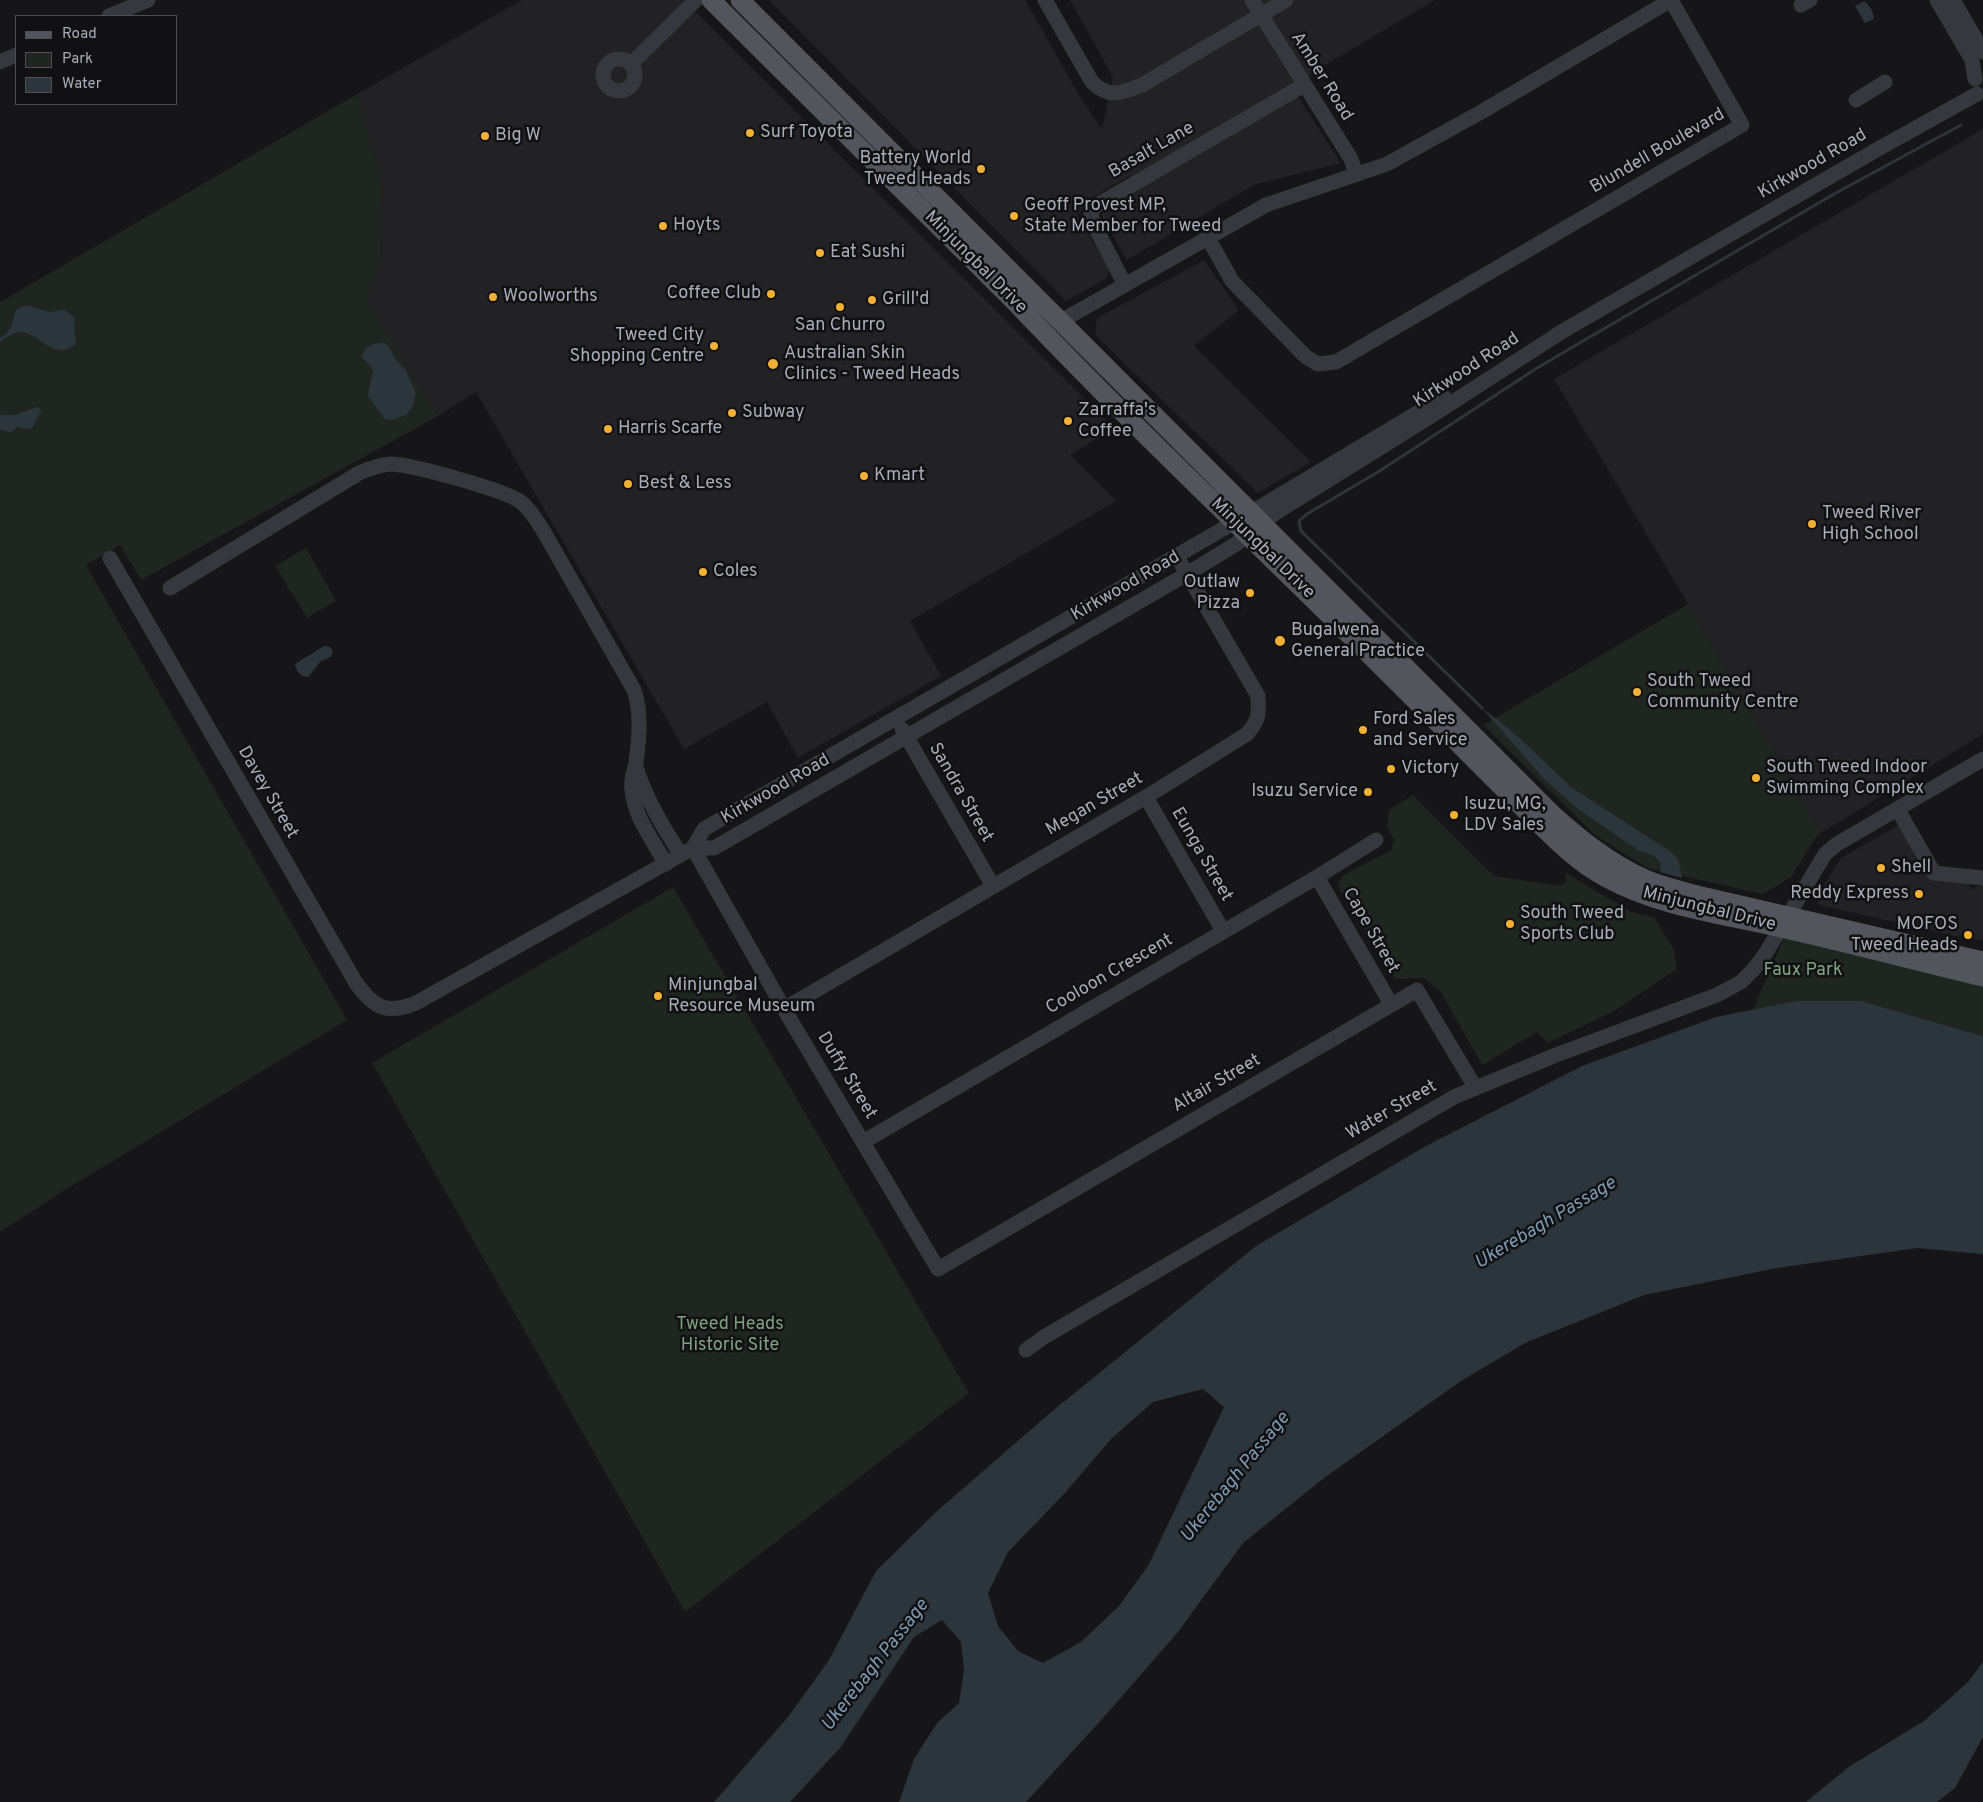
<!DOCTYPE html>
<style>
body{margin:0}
#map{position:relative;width:1983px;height:1802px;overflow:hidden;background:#161618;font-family:Overpass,sans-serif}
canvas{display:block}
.legend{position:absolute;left:15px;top:15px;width:162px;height:90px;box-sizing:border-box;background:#111113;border:1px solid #4d4f55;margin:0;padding:6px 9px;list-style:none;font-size:15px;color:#a8adb8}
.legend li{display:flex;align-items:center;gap:10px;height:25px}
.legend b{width:25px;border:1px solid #4d4f55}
</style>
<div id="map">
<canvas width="1983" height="1802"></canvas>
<ul class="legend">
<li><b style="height:6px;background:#53555c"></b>Road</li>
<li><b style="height:14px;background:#1e261f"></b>Park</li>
<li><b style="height:14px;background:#2c353c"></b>Water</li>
</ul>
</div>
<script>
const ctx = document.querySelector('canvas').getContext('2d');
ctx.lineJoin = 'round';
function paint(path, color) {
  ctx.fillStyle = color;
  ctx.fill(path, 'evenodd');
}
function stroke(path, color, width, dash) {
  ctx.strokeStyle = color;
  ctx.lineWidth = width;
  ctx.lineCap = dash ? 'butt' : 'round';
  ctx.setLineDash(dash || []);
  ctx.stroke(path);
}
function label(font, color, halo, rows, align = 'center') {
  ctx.font = font + ' Overpass,sans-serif';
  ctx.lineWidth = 5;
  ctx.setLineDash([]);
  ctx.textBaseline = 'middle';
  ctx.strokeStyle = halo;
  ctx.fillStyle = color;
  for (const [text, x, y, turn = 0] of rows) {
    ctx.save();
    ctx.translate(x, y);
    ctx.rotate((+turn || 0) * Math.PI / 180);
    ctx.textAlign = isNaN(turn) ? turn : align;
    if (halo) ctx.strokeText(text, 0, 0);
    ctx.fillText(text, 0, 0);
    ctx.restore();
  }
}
paint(new Path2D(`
 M522 0H684L1114 428 1070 455 1116 501 910 621 941 676 798 758 767 702 684 749 476 392 438 416 367 300 380 263 383 183 357 94Z
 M769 0H1025L1083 102 1102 129 1113 77 1070 0H1435L1313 72 1297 95 1341 163 1254 185 1127 260 1101 215 1108 205 1136 187 1129 176 1089 200 1077 215 1109 269 1107 278 1066 301Z
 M1983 129V734L1821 833 1688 604 1554 379Z
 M1204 260 1239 310 1194 346 1311 462 1258 493 1095 335 1097 318Z
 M1901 824 1935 878 1968 883 1972 889 1980 885H1983V940L1955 936 1819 905 1816 898 1841 858Z`), '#222225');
paint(new Path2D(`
 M357 94 383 183 380 263 368 301 438 416 141 580 120 545 86 565 347 1020 68 1188 0 1232V302Z
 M306 548 336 601 307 618 275 566Z
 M1688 604 1821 833 1816 837 1791 877 1763 894 1647 868 1595 835 1483 725Z
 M1413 795 1494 876 1560 886 1566 882V873L1631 912 1654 917 1674 950 1677 969 1616 1010 1548 1043 1537 1032 1482 1065 1441 992 1423 978 1395 979 1338 886 1342 876 1391 850 1394 840 1387 827 1389 810Z
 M673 887 969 1393 685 1612 372 1063Z
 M1785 936 1983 984V1036L1861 1001H1796L1753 1010Z`), '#1e261f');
paint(new Path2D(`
 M1864 1C1870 6 1873 11 1874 19L1865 23 1855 6Z
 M22 306H29L49 312 65 310 75 318 74 331 76 344C55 362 40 334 22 332 14 331 6 338 0 341V338C13 331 12 322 16 310Z
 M380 343H385L389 347 396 361 405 369 416 393 412 408 406 415 392 420 385 419 369 398 368 394 373 372 372 368 362 357C363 348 371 344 380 343Z
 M37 407 40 408 41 411 32 428 28 429 18 427 11 432 0 430V415H15Z
 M324 646 330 647 333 652 331 657 321 661 308 677C300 677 296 671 295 664Z
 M1482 708 1513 732 1571 787 1668 850 1678 859 1682 878 1660 872 1661 863 1654 856 1638 850 1578 809 1545 780Z
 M1796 1001H1861L1983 1036V1254L1917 1248 1777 1268 1644 1295 1525 1343 1461 1381 1324 1478 1243 1543 1178 1632 1104 1717 1026 1802H899L914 1759 937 1723 959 1703 964 1670 961 1642 942 1620 914 1637 840 1748 790 1802H714L788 1717 829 1660 876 1571 936 1512 1050 1413 1256 1246 1426 1146 1582 1066 1716 1017ZM1203 1389 1224 1407 1148 1566 1119 1606 1081 1642 1043 1663 1018 1651 998 1626 988 1593 1008 1552 1064 1494 1111 1439 1153 1402Z
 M1983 1662V1737L1955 1788 1937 1802H1806L1850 1766 1924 1721 1968 1682Z`), '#2c353c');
stroke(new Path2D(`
 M1482 708 1301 531 1299 521 1307 514 1378 472 1537 368 1834 194 1961 125`), '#2c353c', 3);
stroke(new Path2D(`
 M1045 0 1092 82C1109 99 1122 93 1142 85L1286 0
 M1252 0 1351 159 1356 174
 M1937 0 1972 60 1975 79
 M1953 0 1983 52
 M1801 5 1810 0
 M109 16 148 0
 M603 75a16 16 0 1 1 32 0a16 16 0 1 1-32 0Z
 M0 62 16 55
 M631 64 696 0
 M1856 100 1885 82
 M1125 285 1093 223 1091 214 1094 207 1304 85
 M1061 321 1266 205 1387 164 1483 111 1671 0 1742 125 1336 362 1318 364 1306 357 1232 281 1208 238
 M1556 335 1878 149 1977 94
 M110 558 356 983C374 1008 387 1015 416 1003L693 848H714L1187 574 1236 544 1274 514 1425 420 1563 331
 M170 588 359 473C369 469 381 464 392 464 413 465 505 490 521 502 531 510 537 521 544 532L634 690C642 713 639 739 636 763 634 772 630 780 632 790 634 816 653 841 666 864
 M902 729 993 886
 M636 767C646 799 663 827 681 855
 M1146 797 1223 931
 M1898 810 1934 873 1983 878
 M693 848 704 829 1235 522 1444 397
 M693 848 784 1009 938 1269 1417 990 1475 1087
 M1317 877 1391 1004
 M784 1009 1146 797 1247 734C1259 720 1259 715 1258 696L1182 565
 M863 1142 1317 877 1376 840
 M1026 1350 1044 1337 1454 1097 1556 1055 1717 995 1741 982 1753 970 1764 956 1825 854 1837 844 1983 759`), '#37383d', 15);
stroke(new Path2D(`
 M711 0 1013 300C1138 432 1271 556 1400 685 1440 725 1481 766 1521 806 1547 831 1573 860 1605 877 1659 907 1721 914 1781 928 1848 943 1916 961 1983 977
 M740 0 1551 813C1580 839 1609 863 1645 879 1662 886 1679 890 1697 895L1983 961`), '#53555c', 19);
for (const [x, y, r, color] of [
 [750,133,5,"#f2b134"],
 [485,136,5,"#f2b134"],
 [981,169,5,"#f2b134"],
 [1014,216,5,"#f2b134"],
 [663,226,5,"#f2b134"],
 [820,253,5,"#f2b134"],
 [771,294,5,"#f2b134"],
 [493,297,5,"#f2b134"],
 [872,300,5,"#f2b134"],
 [840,307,5,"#f2b134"],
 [714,346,5,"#f2b134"],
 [773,364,6,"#f2b134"],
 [732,413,5,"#f2b134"],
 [1068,421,5,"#f2b134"],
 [608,429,5,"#f2b134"],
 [864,476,5,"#f2b134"],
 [628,484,5,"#f2b134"],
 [1812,524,5,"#f2b134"],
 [703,572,5,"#f2b134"],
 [1250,593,5,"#f2b134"],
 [1280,641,6,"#f2b134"],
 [1637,692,5,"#f2b134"],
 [1363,730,5,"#f2b134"],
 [1391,769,5,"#f2b134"],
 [1756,778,5,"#f2b134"],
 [1368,792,5,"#f2b134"],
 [1454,815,5,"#f2b134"],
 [1881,868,5,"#f2b134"],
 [1919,894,5,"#f2b134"],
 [1510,924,5,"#f2b134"],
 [1968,935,5,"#f2b134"],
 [658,996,5,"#f2b134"]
]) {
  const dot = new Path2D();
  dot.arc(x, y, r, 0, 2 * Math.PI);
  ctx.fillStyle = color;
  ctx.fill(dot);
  stroke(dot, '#111113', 2);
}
label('18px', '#a8adb8', '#111113', [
 ["Amber Road",1321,77,58],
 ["Basalt Lane",1152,151,-30],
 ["Blundell Boulevard",1658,152,-30],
 ["Kirkwood Road",1813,165,-30],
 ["Minjungbal Drive",975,263,45],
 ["Kirkwood Road",1467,371,-33],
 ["Minjungbal Drive",1262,549,44],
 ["Kirkwood Road",1126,587,-30],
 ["Kirkwood Road",776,790,-30],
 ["Davey Street",267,793,60],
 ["Sandra Street",960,793,60],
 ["Megan Street",1095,805,-30],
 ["Eunga Street",1201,855,60],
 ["Minjungbal Drive",1709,910,14],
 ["Cape Street",1370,931,60],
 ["Cooloon Crescent",1110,975,-30],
 ["Duffy Street",846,1076,59],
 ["Altair Street",1217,1084,-30],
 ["Water Street",1392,1111,-30]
]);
label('18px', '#a8adb8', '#111113', [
 ["Surf Toyota",760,133],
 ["Big W",495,136],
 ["Battery World",971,159,"right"],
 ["Tweed Heads",971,180,"right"],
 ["Geoff Provest MP,",1024,206],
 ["State Member for Tweed",1024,227],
 ["Hoyts",673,226],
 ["Eat Sushi",830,253],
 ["Coffee Club",761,294,"right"],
 ["Woolworths",503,297],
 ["Grill'd",882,300],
 ["San Churro",840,326,"center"],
 ["Tweed City",704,336,"right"],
 ["Shopping Centre",704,357,"right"],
 ["Australian Skin",784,354],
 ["Clinics - Tweed Heads",784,375],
 ["Zarraffa's",1078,411],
 ["Coffee",1078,432],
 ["Subway",742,413],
 ["Harris Scarfe",618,429],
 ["Kmart",874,476],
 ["Best & Less",638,484],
 ["Tweed River",1822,514],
 ["High School",1822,535],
 ["Coles",713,572],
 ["Outlaw",1240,583,"right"],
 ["Pizza",1240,604,"right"],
 ["Bugalwena",1291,631],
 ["General Practice",1291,652],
 ["South Tweed",1647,682],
 ["Community Centre",1647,703],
 ["Ford Sales",1373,720],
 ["and Service",1373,741],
 ["South Tweed Indoor",1766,768],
 ["Swimming Complex",1766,789],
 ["Victory",1401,769],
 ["Isuzu Service",1358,792,"right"],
 ["Isuzu, MG,",1464,805],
 ["LDV Sales",1464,826],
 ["Shell",1891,868],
 ["Reddy Express",1909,894,"right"],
 ["South Tweed",1520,914],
 ["Sports Club",1520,935],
 ["MOFOS",1958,925,"right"],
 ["Tweed Heads",1958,946,"right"],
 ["Minjungbal",668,986],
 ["Resource Museum",668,1007]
], 'left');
label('18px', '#7fa381', '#111113', [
 ["Faux Park",1803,971],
 ["Tweed Heads",730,1325],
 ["Historic Site",730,1346]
]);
label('italic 19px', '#7f9bb3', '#111113', [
 ["Ukerebagh Passage",1546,1224,-31],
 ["Ukerebagh Passage",1236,1478,-51],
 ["Ukerebagh Passage",876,1666,-52]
]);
</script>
